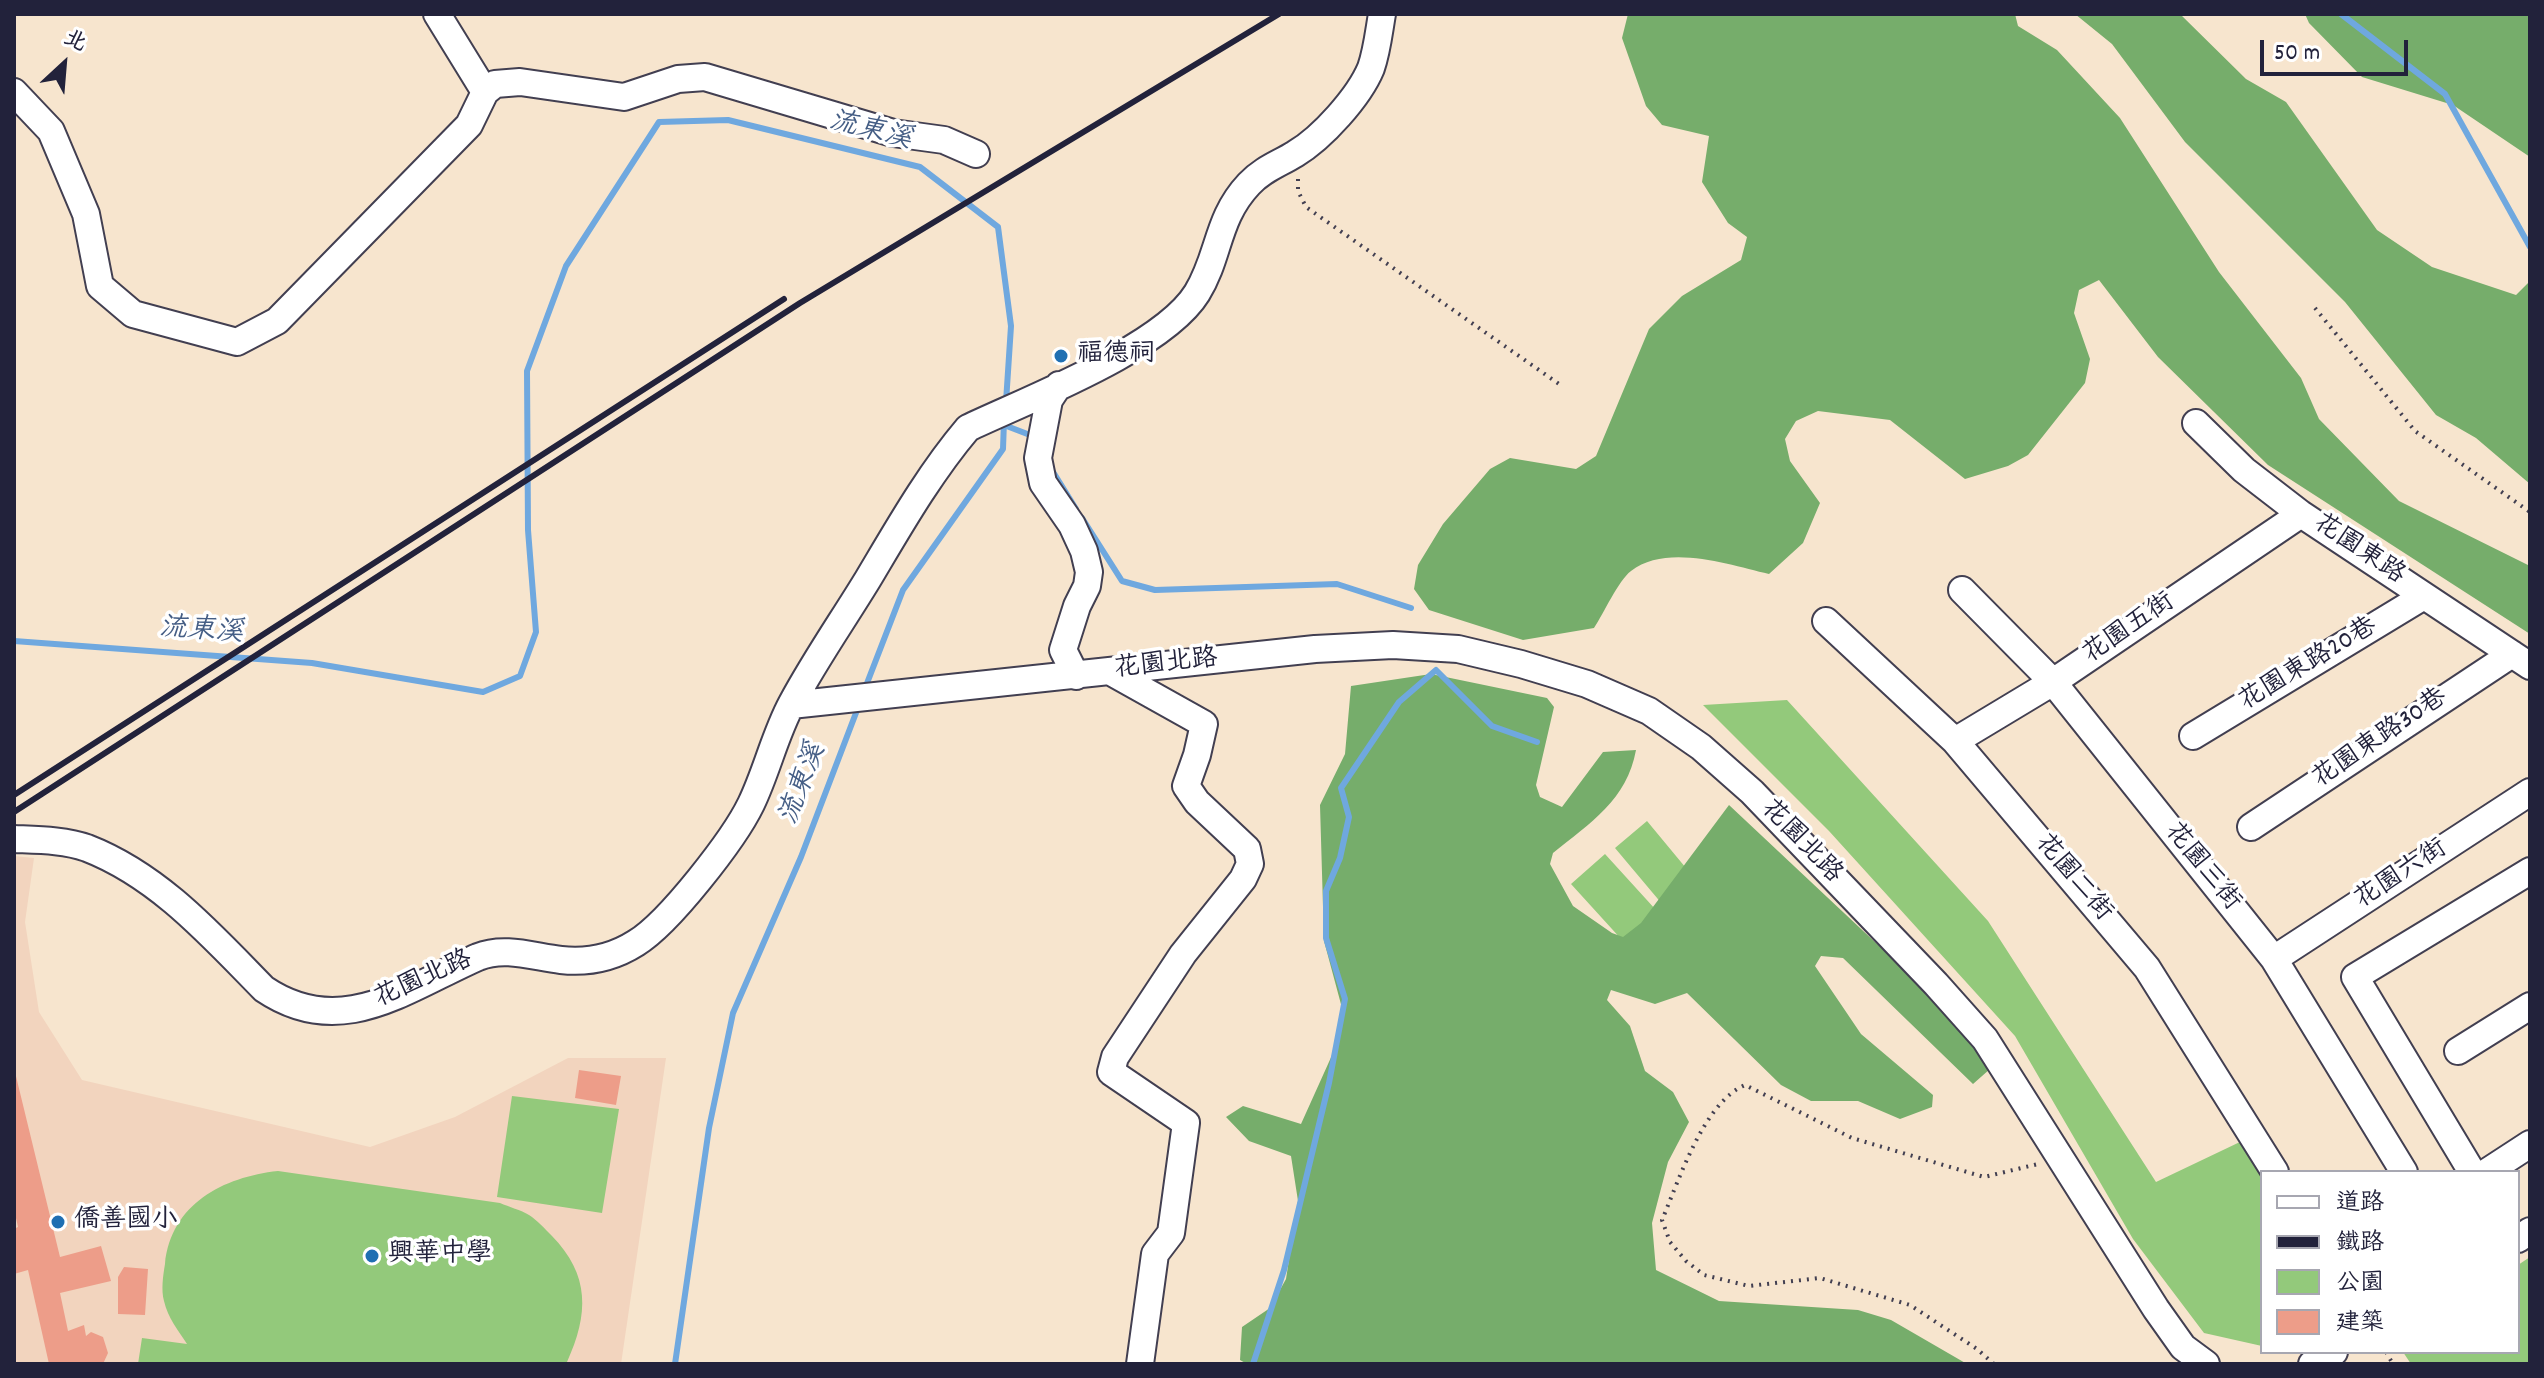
<!DOCTYPE html>
<meta charset="utf-8">
<style>
body{margin:0}
#map{position:relative;width:2544px;height:1378px;overflow:hidden;background:#f7e5ce;font-family:Dekko,"LXGW WenKai TC",sans-serif}
canvas{display:block}
.frame{position:absolute;inset:0;border:16px solid #22223b;pointer-events:none}
.legend{position:absolute;left:2260px;top:1170px;width:260px;height:184px;box-sizing:border-box;background:#fff;border:2px solid #a7a7b1;margin:0;padding:10px 14px;list-style:none;font-size:24px;color:#22223b}
.legend li{display:flex;align-items:center;gap:16px;height:40px}
.legend b{width:40px;border:2px solid #a7a7b1}
.north{position:absolute;left:24px;top:24px;width:80px;height:80px;-webkit-text-stroke:6px #fff;paint-order:stroke;rotate:26deg;font-size:22px;font-weight:700;line-height:32px;text-align:center;color:#22223b}
.north::after{content:'';display:block;margin:auto;width:28px;height:36px;background:#22223b;clip-path:polygon(50% 0,100% 100%,50% 72%,0 100%)}
.scale{position:absolute;left:2260px;top:40px;width:148px;height:36px;box-sizing:border-box;border:4px solid #22223b;border-top:0;padding-left:10px;font-size:24px;line-height:28px;white-space:nowrap;color:#22223b;-webkit-text-stroke:6px #fff;paint-order:stroke}
</style>
<div id="map">
<canvas width="2544" height="1378"></canvas>
<div class="frame"></div>
<ul class="legend">
<li><b style="height:10px;background:#fff"></b>道路</li>
<li><b style="height:10px;background:#22223b"></b>鐵路</li>
<li><b style="height:22px;background:#93c97b"></b>公園</li>
<li><b style="height:22px;background:#ed9d89"></b>建築</li>
</ul>
<div class="north">北</div>
<div class="scale">50 m</div>
</div>
<script>
const ctx = document.querySelector('canvas').getContext('2d');
ctx.lineJoin = 'round';
function paint(path, color) {
  ctx.fillStyle = color;
  ctx.fill(path, 'evenodd');
}
function stroke(path, color, width, dash) {
  ctx.strokeStyle = color;
  ctx.lineWidth = width;
  ctx.lineCap = dash ? 'butt' : 'round';
  ctx.setLineDash(dash || []);
  ctx.stroke(path);
}
function label(font, color, halo, rows, align = 'center') {
  ctx.font = font + ' Dekko,"LXGW WenKai TC",sans-serif';
  ctx.lineWidth = 7;
  ctx.setLineDash([]);
  ctx.textBaseline = 'middle';
  ctx.strokeStyle = halo;
  ctx.fillStyle = color;
  for (const [text, x, y, turn = 0] of rows) {
    ctx.save();
    ctx.translate(x, y);
    ctx.rotate((+turn || 0) * Math.PI / 180);
    ctx.textAlign = isNaN(turn) ? turn : align;
    if (halo) ctx.strokeText(text, 0, 0);
    ctx.fillText(text, 0, 0);
    ctx.restore();
  }
}
paint(new Path2D(`
 M14 856 34 858 25 922 39 1012 82 1080 370 1147 455 1117 568 1058H666L621 1364H14Z`), '#f2d4be');
paint(new Path2D(`
 M1787 700 1988 921 2156 1182 2242 1141 2262 1177V1346L2204 1333 2133 1239 2015 1036 1829 831 1703 705Z
 M1647 821 1705 891 1673 917 1615 848Z
 M1605 854 1666 921 1632 951 1571 884Z
 M512 1096 619 1109 602 1213 497 1197Z
 M278 1171 500 1203C509 1207 521 1210 529 1215 537 1220 545 1229 552 1236 590 1275 589 1314 567 1362L565 1364H138L142 1338 187 1344C178 1330 168 1318 164 1301 161 1290 163 1276 165 1264 171 1204 223 1177 278 1171Z
 M2530 1257V1364H2411L2403 1352H2518V1265Z`), '#93c97b');
paint(new Path2D(`
 M1628 14H2015L2018 26 2057 50 2120 118 2219 272 2301 378 2319 419 2399 501 2530 566V634L2268 465 2158 357 2099 280 2079 290 2074 313 2090 359 2085 383 2028 455 2008 466 1965 479 1890 420 1818 411 1796 421 1785 439 1790 461 1820 503 1803 543 1769 574C1730 565 1667 543 1631 571 1618 581 1604 613 1594 628L1523 640 1429 610 1414 589 1418 565 1443 524 1490 469 1510 458 1576 469 1596 456 1649 329 1682 296 1741 260 1747 237 1728 223 1702 182 1709 136 1662 125 1646 106 1622 38Z
 M2075 14H2180L2246 79 2286 102 2377 230 2432 267 2516 295 2530 281V484L2476 438 2436 415 2345 302 2185 142 2112 44Z
 M2305 14H2530V157L2453 105 2362 77 2309 23Z
 M1431 674 1547 698 1554 707 1536 785 1540 797 1562 807 1603 752 1636 750C1627 800 1590 823 1553 853L1550 864 1573 906 1612 933 1623 937 1641 923 1729 805 1974 1035 1990 1069 1973 1084 1843 958 1821 956 1815 966 1861 1034 1933 1095 1932 1107 1900 1119 1858 1101H1811L1781 1085 1687 993 1655 1004 1611 990 1607 1000 1630 1026 1645 1071 1673 1092 1689 1122 1668 1162 1652 1223 1656 1270 1719 1301 1858 1310 1891 1320 1967 1364H1247L1240 1360 1242 1327 1270 1308 1286 1279 1298 1201 1291 1156 1249 1141 1226 1117 1243 1106 1301 1124 1333 1053 1342 1008 1324 941 1320 805 1345 754 1351 686Z`), '#76ad6b');
stroke(new Path2D(`
 M2341 14 2445 94 2530 247
 M1004 425 1030 435 1034 441
 M1050 467 1076 509
 M1082 518 1122 581 1155 590 1337 584 1411 608
 M14 641 312 663 483 692 520 676 536 632 528 530 527 371 566 266 659 122 728 120 920 167 998 227 1011 326 1006 402
 M864 691 903 590 1003 449 1004 421
 M675 1364 709 1128 733 1013 801 857 859 705
 M1253 1364 1284 1270 1329 1083 1345 999 1326 938V891L1340 858 1349 817 1341 788 1399 702 1436 670 1492 726 1537 742`), '#6fa8df', 6);
paint(new Path2D(`
 M14 1068 60 1257 101 1246 111 1281 60 1293 68 1331 84 1325 86 1336 91 1332 103 1337 108 1353 103 1364H49L28 1270 14 1274V1229L18 1227 14 1209Z
 M579 1070 621 1076 616 1105 575 1098Z
 M124 1267 148 1269 145 1315 118 1314V1277Z`), '#ed9d89');
const minor = new Path2D(`
 M437 14 485 92
 M14 92 51 131 86 214 100 286 133 314 237 342 277 321 469 125 485 92 495 84 520 82 624 97 678 79 705 77 893 133 944 140 976 154
 M1059 385 1049 400 1038 458 1043 483 1072 525 1084 551 1089 572 1087 586 1077 606 1063 650 1076 676
 M2196 423 2244 470 2301 514 2530 666
 M1962 590 2053 682 2274 959 2404 1172
 M1826 621 1955 741 2147 968 2275 1172
 M1111 672 1204 724 1197 755 1186 786 1197 802 1247 849 1250 864 1243 879 1183 954 1115 1057 1111 1072 1186 1123 1171 1233 1155 1254 1140 1364
 M791 705 1315 649 1393 645 1458 649 1521 664 1587 684 1649 711 1701 747 1752 792 1936 984 1985 1039 2156 1309 2183 1347 2206 1364
 M2193 736 2424 596
 M1955 741 2053 682 2301 514
 M2251 827 2512 654
 M14 839C38 840 65 840 87 848 159 876 211 935 264 989 341 1041 405 989 478 957 505 946 534 957 561 960 588 963 614 957 636 943 669 923 734 839 751 804 767 771 775 734 792 703 815 660 843 620 868 579 899 527 929 474 968 428 1029 399 1163 348 1197 293 1220 256 1216 219 1249 184 1263 169 1279 164 1295 154 1322 138 1359 97 1371 68 1377 51 1379 31 1382 14
 M2274 959 2530 792
 M2458 1051 2530 1006
 M2472 1172 2355 977 2530 871
 M2487 1172 2530 1144
 M2518 1239 2530 1231
 M2312 1364 2334 1352`);
stroke(minor, '#423f51', 30);
stroke(new Path2D(`
 M1298 179V191L1306 207 1559 384
 M2315 308 2415 431 2530 512
 M2386 1352 2393 1364
 M1994 1364 1977 1349 1910 1305 1820 1278 1749 1286 1704 1275 1686 1261 1670 1242 1662 1220C1679 1180 1704 1102 1745 1085L1852 1138 1984 1177 2038 1164`), '#423f51', 4, [2, 6]);
stroke(minor, '#fff', 26);
stroke(new Path2D(`
 M14 795 784 299
 M14 812 800 303 1279 14`), '#22223b', 6);
for (const [x, y, r, color] of [
 [1061,356,8,"#1f6fb2"],
 [58,1222,8,"#1f6fb2"],
 [372,1256,8,"#1f6fb2"]
]) {
  const dot = new Path2D();
  dot.arc(x, y, r, 0, 2 * Math.PI);
  ctx.fillStyle = color;
  ctx.fill(dot);
  stroke(dot, '#fff', 3);
}
label('26px', '#22223b', '#fff', [
 ["福德祠",1077,356],
 ["僑善國小",74,1222],
 ["興華中學",388,1256]
], 'left');
label('26px', '#22223b', '#fff', [
 ["花園東路",2358,551,34],
 ["花園五街",2130,630,-34],
 ["花園北路",1166,666,-6],
 ["花園東路20巷",2309,666,-31],
 ["花園東路30巷",2381,740,-34],
 ["花園北路",1800,843,46],
 ["花園三街",2201,868,51],
 ["花園六街",2402,876,-33],
 ["花園二街",2072,879,50],
 ["花園北路",424,981,-24]
]);
label('italic 28px', '#455e85', '#fff', [
 ["流東溪",870,133,14],
 ["流東溪",201,633,4],
 ["流東溪",805,785,-69]
]);
</script>
